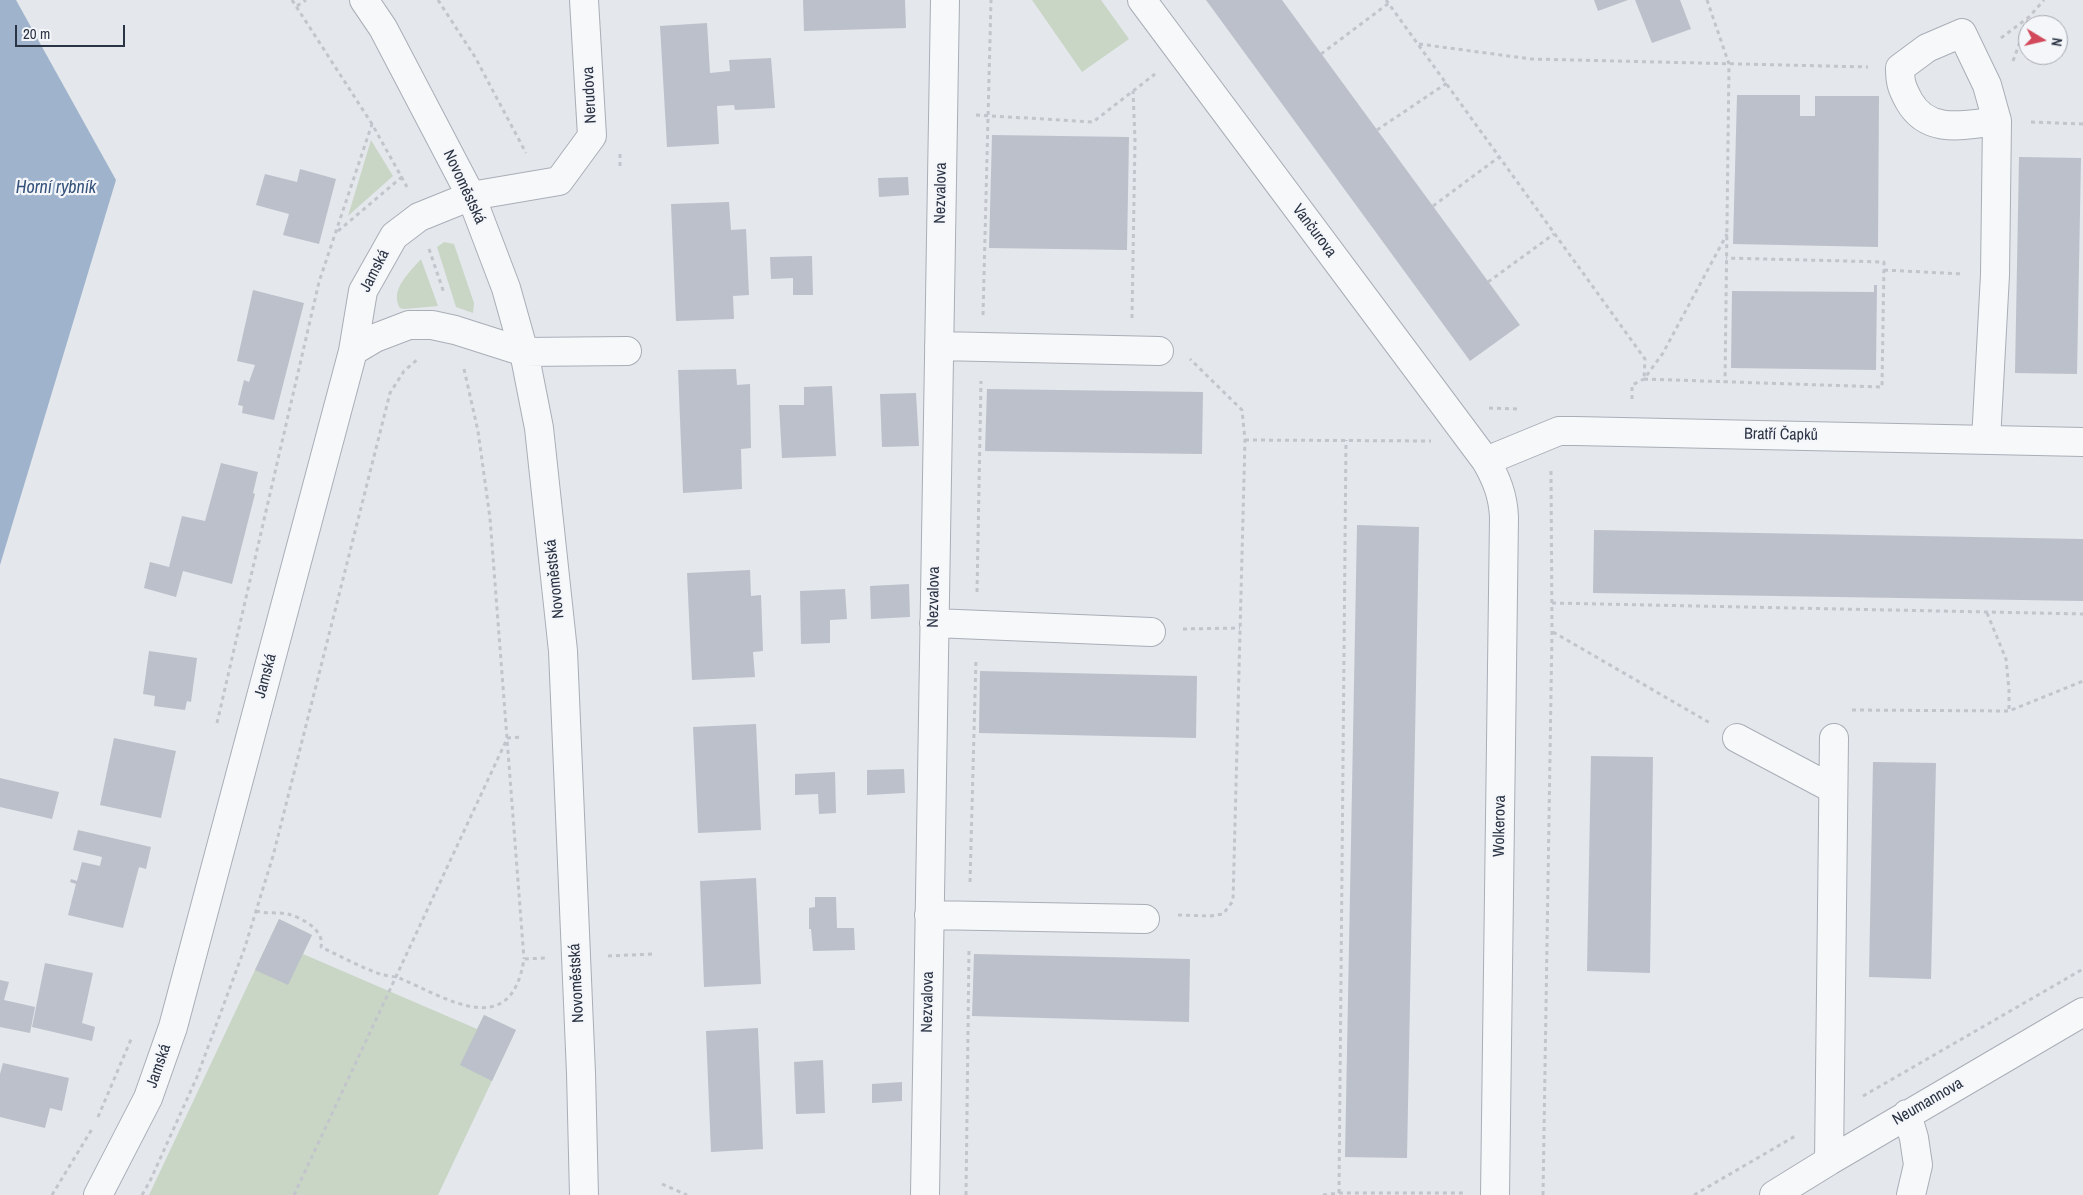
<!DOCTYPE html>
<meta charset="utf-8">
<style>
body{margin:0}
#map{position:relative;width:2083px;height:1195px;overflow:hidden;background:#e4e7ec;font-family:"Archivo Narrow",sans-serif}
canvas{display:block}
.north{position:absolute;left:2018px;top:15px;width:50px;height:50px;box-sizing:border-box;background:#f4f6f9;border:1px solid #a4a8b1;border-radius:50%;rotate:99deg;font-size:14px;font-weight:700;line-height:20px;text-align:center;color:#2b3445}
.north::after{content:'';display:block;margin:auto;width:18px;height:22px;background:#d1495b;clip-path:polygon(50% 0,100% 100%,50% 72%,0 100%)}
.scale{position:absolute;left:15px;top:25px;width:110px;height:22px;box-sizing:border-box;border:2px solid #2b3445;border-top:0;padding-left:6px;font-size:15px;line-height:18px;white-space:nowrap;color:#2b3445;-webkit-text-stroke:4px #f4f6f9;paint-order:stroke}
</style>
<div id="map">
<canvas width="2083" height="1195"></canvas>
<div class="north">N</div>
<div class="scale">20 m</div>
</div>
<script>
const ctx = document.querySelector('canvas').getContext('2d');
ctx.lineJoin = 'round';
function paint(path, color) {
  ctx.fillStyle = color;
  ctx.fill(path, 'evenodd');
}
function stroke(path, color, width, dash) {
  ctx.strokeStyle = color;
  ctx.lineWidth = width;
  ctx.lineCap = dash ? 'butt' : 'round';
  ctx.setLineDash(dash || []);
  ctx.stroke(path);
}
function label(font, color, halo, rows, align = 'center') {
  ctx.font = font + ' "Archivo Narrow",sans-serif';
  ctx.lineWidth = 4.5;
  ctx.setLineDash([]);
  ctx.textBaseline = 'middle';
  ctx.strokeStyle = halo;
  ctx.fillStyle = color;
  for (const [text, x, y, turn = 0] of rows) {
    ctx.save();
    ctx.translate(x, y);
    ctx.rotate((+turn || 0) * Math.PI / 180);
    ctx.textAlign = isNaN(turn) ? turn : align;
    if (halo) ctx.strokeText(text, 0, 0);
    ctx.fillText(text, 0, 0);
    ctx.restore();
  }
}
paint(new Path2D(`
 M1032 0H1101L1129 39 1082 72Z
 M371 140 393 176 348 216Z
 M444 242 454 244 474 303 473 313 456 307 437 247Z
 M421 259 438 306 404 309 400 308C389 290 410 272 421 259Z
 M279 919 312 935 303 954 477 1029 484 1015 516 1030 438 1195H149Z`), '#c9d6c5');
paint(new Path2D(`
 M0 0H16L116 180 0 565Z`), '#9fb4cc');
paint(new Path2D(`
 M803 0H905L906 28 804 31Z
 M1206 0H1282L1520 325 1470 361Z
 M1594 0H1628L1598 11Z
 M1635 0H1680L1691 29 1652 43Z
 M707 23 710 73 730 71 729 60 771 58 775 108 735 110 734 105 717 106 719 144 667 147 660 26Z
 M1737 95H1800V116H1815V96H1879L1878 247 1733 244Z
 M992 135 1129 137 1127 250 989 248Z
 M2019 157 2081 158 2077 374 2015 373Z
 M300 169 336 179 319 244 283 235 289 214 256 205 265 174 297 182Z
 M908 177 909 195 879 197 878 178Z
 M729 202 731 230 746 229 749 295 733 296 734 319 676 321 671 204Z
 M812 256 813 295H793V278L771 279 770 257Z
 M1874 285H1877L1876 370 1731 368 1732 291 1874 292Z
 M253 290 304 303 274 420 242 413 243 406 238 405 244 380 249 382 255 365 237 361Z
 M736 369 737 385 750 384 751 448 741 449 742 489 683 493 678 370Z
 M832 386 836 456 782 458 779 405H804V387Z
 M987 389 1203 392 1202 454 985 451Z
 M916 393 919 446 882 447 880 394Z
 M221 463 258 472 253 493 255 494 232 584 183 571 176 597 144 588 150 562 169 567 182 516 205 521Z
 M1357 525 1419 527 1407 1158 1345 1157Z
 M1594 530 2083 539V601L1593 593Z
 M750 570 751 596 761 595 763 651 753 652 755 677 692 680 687 573Z
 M909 584 910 617 871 619 870 586Z
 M845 589 847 619 830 620V643L801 644 800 591Z
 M149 651 197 658 191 702 187 701 185 710 154 706 155 696 143 694Z
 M980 671 1197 676 1196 738 979 733Z
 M756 724 761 830 698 833 693 727Z
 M114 738 176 751 161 818 100 805Z
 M1591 756 1653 757 1650 973 1587 971Z
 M1873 762 1936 763 1931 979 1869 977Z
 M904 769 905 793 867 795V770Z
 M835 772 836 813 819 814 818 794 795 795V774Z
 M0 778 59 792 52 819 0 807Z
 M78 830 151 847 146 869 139 867 123 928 68 915 76 884 70 882 71 879 77 881 82 862 100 866 102 857 73 850Z
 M756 878 761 984 704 987 700 881Z
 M815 897H836L837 928H854L855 950 813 951 811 929H809V908L815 907Z
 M279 919 312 935 288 985 255 970Z
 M974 954 1190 959 1189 1022 972 1016Z
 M45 963 93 973 82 1023 95 1027 92 1041 32 1027Z
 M0 980 9 982 4 1000 35 1007 30 1033 0 1027Z
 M484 1015 516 1030 492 1081 460 1065Z
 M758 1028 763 1149 711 1152 706 1031Z
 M823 1060 825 1113 796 1114 794 1062Z
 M3 1063 69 1078 62 1111 50 1108 45 1128 0 1117V1074Z
 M902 1082V1101L872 1103V1084Z`), '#bbc0ca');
const minor = new Path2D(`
 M364 0 383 28 471 196 506 288 524 352 539 428 563 651 581 1073 584 1195
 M1142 0 1486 461C1497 480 1503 496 1504 517L1495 1195
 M939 346 1159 351
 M353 351 375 338 409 325H432L455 330 524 352 627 351
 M1986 440 1995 275 1997 121 1987 85 1962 33 1927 48 1900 68C1900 83 1902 88 1909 101 1928 135 1965 125 1997 121
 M1486 461 1559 431H1575L2083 442
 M934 623 1151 632
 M1737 738 1833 789
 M929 915 1145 919
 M1907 1114 1914 1138 1918 1165 1911 1195
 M1829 1161 1834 738
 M98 1195 148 1098 173 1027 353 351 363 291 394 236 419 217 471 196 559 181 592 136 584 0
 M925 1195 945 0
 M1774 1195 1829 1161 2083 1012`);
stroke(minor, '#a9aeb7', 30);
stroke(new Path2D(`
 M292 0 372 124 407 187
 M438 0 475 57 526 153
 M1386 0 1645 359 1644 379
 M1707 0 1729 64 1725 383
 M297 6 306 0
 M2001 38 2029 17 2044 0
 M1419 44 1531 59 1868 67
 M1321 54 1389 3
 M2013 61 2029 17
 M976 115 1093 122 1155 74
 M2031 122 2083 124
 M1377 130 1447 83
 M620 154V169
 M1433 206 1499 157
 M338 231 403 176
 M429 249 444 293
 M1884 270 1963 274
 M1488 282 1554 234
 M983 315 991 0
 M1132 318 1135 140 1133 91
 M464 369 478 431 490 518 524 959
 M1644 379 1882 387 1884 262 1726 258
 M1632 399V385L1644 379 1663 353 1727 234
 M1489 408 1520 409
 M1245 440 1431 441
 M977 592 981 381
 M1552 603 2083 614
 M1987 613 2006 659 2009 690V711
 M1183 629 1240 628
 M1553 632 1710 723
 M1852 710 2009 711 2083 681
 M217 723 319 282 372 124
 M507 738 521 737
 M970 882 976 658
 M256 911C267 914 278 912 288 914 302 918 325 930 321 947 340 956 360 967 380 974 386 976 393 976 399 978 447 998 511 1042 524 959L545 958
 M1178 915 1210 916 1223 914 1233 901 1245 440 1242 410 1190 359
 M608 956 653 954
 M1863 1096 2083 969
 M98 1117 132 1037
 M662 1184 687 1195
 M1339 1193 1346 440
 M52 1195 92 1129
 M142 1195 150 1181 197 1077 245 947 256 911 273 856 390 393 404 371 418 359
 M294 1195 507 739
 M966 1195 969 948
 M1323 1195 1339 1193H1463
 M1543 1195 1552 631 1551 471
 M1694 1195 1797 1135`), '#c2c5cb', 3, [4, 4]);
stroke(minor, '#f7f8fa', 28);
label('16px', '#2b3445', '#f4f6f9', [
 ["Nerudova",590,95,-93],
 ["Novoměstská",464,187,65],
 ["Nezvalova",941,193,-89],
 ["Vančurova",1314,231,53],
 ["Jamská",375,271,-63],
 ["Bratří Čapků",1781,435,1],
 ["Novoměstská",555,579,-96],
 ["Nezvalova",934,597,-89],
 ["Jamská",266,676,-75],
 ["Wolkerova",1500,826,-89],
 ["Novoměstská",577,983,-93],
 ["Nezvalova",928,1002,-89],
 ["Jamská",159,1066,-71],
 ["Neumannova",1928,1102,-30]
]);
label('italic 18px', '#34527a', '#f4f6f9', [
 ["Horní rybník",56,188]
]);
</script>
